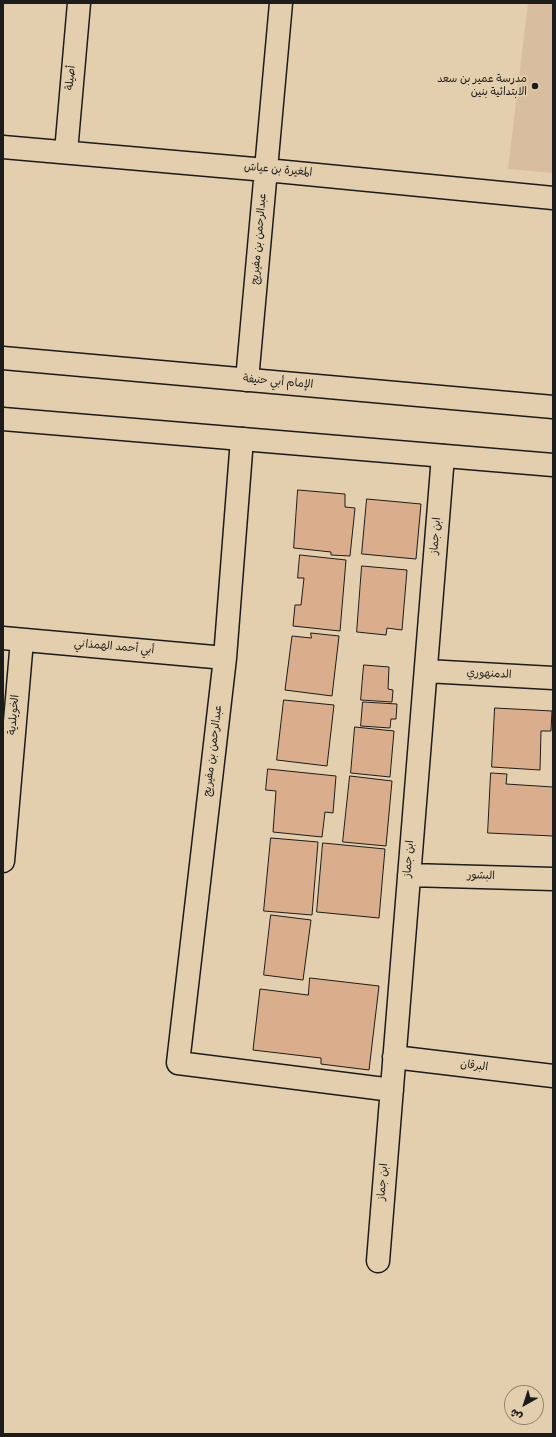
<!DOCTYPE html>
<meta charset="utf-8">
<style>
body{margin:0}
#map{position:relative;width:556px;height:1437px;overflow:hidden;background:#e3cfad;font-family:"Gochi Hand","Playpen Sans Arabic",sans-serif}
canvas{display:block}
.frame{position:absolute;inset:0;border:4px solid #1c1c1c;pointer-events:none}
.north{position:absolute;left:504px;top:1385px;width:40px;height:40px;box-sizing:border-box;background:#e3cfad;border:1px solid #938773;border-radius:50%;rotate:219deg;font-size:11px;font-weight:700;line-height:16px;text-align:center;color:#1c1c1c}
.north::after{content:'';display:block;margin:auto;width:14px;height:18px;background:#1c1c1c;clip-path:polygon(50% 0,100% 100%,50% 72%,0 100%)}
</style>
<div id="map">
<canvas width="556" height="1437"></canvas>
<div class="frame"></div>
<div class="north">ش</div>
</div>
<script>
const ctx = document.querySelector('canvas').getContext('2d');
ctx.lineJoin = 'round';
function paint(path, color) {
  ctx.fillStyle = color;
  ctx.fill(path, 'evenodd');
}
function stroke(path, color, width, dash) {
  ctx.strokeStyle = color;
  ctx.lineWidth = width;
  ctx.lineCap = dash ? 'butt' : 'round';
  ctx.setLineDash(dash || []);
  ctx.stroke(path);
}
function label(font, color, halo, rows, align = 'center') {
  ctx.font = font + ' "Gochi Hand","Playpen Sans Arabic",sans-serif';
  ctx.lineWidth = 3.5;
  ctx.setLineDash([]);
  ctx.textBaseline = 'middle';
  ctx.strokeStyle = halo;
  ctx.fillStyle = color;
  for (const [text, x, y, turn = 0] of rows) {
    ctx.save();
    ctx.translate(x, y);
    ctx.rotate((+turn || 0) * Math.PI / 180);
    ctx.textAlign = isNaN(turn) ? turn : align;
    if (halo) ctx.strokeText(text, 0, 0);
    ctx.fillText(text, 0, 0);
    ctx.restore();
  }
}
paint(new Path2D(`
 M528 3H553V173L508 169Z`), '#d8be9e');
const building = new Path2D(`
 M298 490 345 494V507L355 508 350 556 331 555V552L294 548Z
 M367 499 421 504 416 559 362 554Z
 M300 555 346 560 340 631 293 626 295 605H301L304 578H298Z
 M362 566 407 570 402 630 387 628 386 635 357 632Z
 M311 633 339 636 332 696 285 690 292 636 311 638Z
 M364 665 389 667 388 689 393 690 392 702 361 700Z
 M284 700 334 705 327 766 277 760Z
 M363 702 397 704 396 719H391L390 728 361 726Z
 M495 708 552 711 551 731H541L540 770 492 767Z
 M355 727 394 731 390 777 351 773Z
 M268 769 336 776 333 813 325 812 322 837 273 832 276 791 266 790Z
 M491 773 507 774 506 784 553 787V836L488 833Z
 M350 776 392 781 386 846 343 842Z
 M271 838 318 842 312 915 264 911Z
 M323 843 385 849 379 918 317 912Z
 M271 915 311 920 303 980 264 975Z
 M310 978 379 986 369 1070 321 1064V1058L253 1050 260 989 308 995Z`);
paint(building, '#daae8d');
stroke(building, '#1c1c1c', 1);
const minor = new Path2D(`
 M3 147 266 170 553 198
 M66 152 79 3
 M247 380 281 3
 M242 439 225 658 178 1063 392 1090
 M3 638 225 658
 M426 671 553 678
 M3 861 22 640
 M409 875 553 879
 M394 1057 553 1076
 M378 1261 443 456`);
const primary = new Path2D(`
 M3 358 553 407
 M3 419 553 465`);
stroke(minor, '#1c1c1c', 25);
stroke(primary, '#1c1c1c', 25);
stroke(minor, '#e3cfad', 22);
stroke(primary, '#e3cfad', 22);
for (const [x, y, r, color] of [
 [535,86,4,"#1c1c1c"]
]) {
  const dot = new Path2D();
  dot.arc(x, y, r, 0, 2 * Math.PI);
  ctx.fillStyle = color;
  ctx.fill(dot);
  stroke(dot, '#e3cfad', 1.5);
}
label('11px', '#1c1c1c', '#e3cfad', [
 ["أصيلة",72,78,-85],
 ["المغيرة بن عياش",278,171,5],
 ["عبدالرحمن بن مفيريج",260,239,-85],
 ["الإمام أبي حنيفة",278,383,5],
 ["ابن جماز",437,536,-85],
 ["أبي أحمد الهمذاني",114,648,5],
 ["الدمنهوري",489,675,3],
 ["الخويلدية",15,715,-85],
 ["عبدالرحمن بن مفيريج",214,751,-83],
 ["ابن جماز",410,859,-85],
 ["البشور",481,877,2],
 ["البرقان",474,1067,7],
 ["ابن جماز",384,1182,-85]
]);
label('11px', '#1c1c1c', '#e3cfad', [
 ["مدرسة عمير بن سعد",527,80],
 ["الابتدائية بنين",527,93]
], 'right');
</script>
